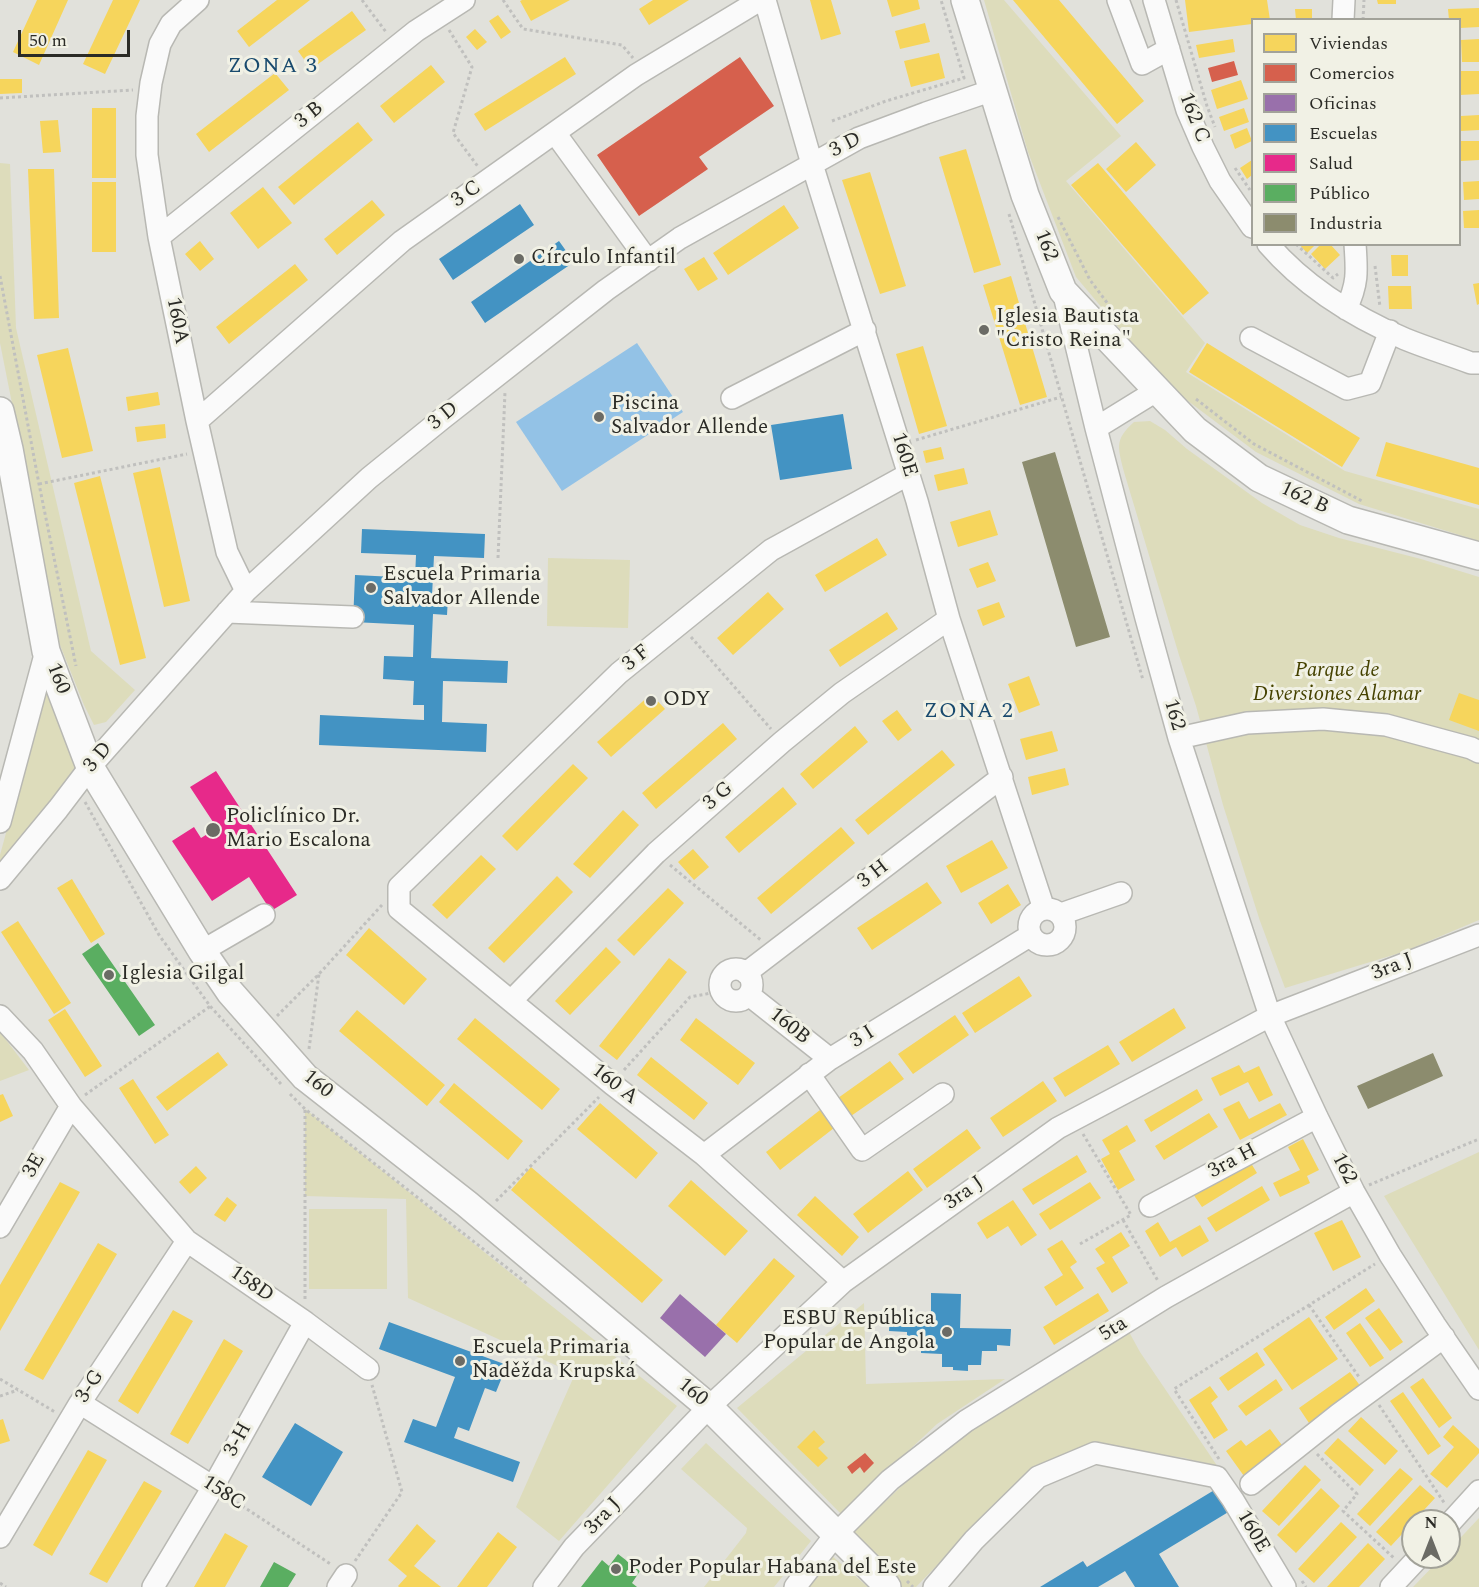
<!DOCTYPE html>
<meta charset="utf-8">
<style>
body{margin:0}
#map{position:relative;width:1479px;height:1587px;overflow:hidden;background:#e1e1db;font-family:Spectral,serif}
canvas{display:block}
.legend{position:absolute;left:1251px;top:18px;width:210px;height:228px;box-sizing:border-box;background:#f1f1e5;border:2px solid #a2a299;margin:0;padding:8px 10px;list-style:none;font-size:18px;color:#2b2b26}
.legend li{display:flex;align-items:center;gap:12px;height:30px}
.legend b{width:30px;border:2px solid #a2a299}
.north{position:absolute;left:1401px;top:1509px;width:60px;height:60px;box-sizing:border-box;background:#f1f1e5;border:2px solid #a2a299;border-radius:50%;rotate:0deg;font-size:16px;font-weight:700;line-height:24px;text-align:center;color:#2b2b26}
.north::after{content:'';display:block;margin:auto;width:21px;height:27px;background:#6b6b65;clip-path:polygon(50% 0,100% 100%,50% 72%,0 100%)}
.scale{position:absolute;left:18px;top:30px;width:112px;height:27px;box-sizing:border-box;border:3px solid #2b2b26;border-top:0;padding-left:8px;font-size:18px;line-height:21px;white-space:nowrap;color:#2b2b26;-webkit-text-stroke:4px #f1f1e5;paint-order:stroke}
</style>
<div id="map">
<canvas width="1479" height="1587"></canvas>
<ul class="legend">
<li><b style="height:16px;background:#f6d55c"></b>Viviendas</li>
<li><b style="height:16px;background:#d6604d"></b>Comercios</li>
<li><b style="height:16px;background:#9970ab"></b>Oficinas</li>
<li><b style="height:16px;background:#4393c3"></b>Escuelas</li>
<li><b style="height:16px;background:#e7298a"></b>Salud</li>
<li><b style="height:16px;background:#5aae61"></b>Público</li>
<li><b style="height:16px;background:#8c8c6e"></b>Industria</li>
</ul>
<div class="north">N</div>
<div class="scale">50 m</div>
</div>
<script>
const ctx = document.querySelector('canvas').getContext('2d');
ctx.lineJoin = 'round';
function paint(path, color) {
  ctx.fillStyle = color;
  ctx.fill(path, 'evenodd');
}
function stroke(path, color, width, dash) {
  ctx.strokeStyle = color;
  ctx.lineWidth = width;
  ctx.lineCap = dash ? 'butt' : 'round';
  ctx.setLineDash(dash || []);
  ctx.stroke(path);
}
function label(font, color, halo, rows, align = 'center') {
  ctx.font = font + ' Spectral,serif';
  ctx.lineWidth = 6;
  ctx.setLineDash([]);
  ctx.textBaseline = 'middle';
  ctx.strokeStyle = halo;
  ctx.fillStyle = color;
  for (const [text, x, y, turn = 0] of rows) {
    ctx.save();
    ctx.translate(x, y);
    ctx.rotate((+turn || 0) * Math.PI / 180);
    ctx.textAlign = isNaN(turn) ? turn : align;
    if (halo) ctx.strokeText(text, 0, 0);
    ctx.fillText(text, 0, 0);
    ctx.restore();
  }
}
paint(new Path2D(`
 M984 0H1004L1121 136 1066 181 1205 343 1186 372 1345 471 1479 509V541L1359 504 1256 452 1168 386 1076 277 1028 152Z
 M0 163 10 164 16 328 91 651 135 690 106 722 94 725 84 705 60 645 0 343Z
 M1150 421 1165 430 1187 449 1262 503 1300 525 1339 538 1421 559 1479 577V920L1403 952 1285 988 1260 921 1223 805 1196 706 1179 655 1124 472C1118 447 1114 440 1134 422Z
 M548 558 630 560 628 628 547 626Z
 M47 682 81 769 0 866V855Z
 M0 1032 29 1070 0 1081Z
 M305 1109 677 1406 559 1541 516 1507 575 1374 408 1298 406 1199 305 1196Z
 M1479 1152V1350L1384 1196Z
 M309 1209H387V1289H309Z
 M864 1303 866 1384 1005 1379 937 1424 841 1514 737 1408Z
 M1123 1321 1140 1352 1220 1470 1185 1458 1087 1446 981 1520 916 1587H899L851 1534 962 1429Z
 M706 1443 811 1541 774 1587H704L746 1533 747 1528 681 1469Z
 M1479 1518V1587H1413L1442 1557H1449V1550Z
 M831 1555 868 1587H807Z`), '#dddcbb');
paint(new Path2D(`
 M637 343 683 412 562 491 516 422Z`), '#93c2e6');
paint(new Path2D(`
 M37 0H68L39 65 13 52Z
 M113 0H140L105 74 83 64Z
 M277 0H310L249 47 237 31Z
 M522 0H570L531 21 520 1Z
 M653 0H689L649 25 639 9Z
 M810 0H831L841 34 821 40Z
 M887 0H918L920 9 892 17Z
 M1013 0H1059L1144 101 1117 124Z
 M1185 0H1267L1270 20H1252V24L1189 32Z
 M1377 0H1396V4H1378Z
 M1479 8V27L1460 28V20H1449L1448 9Z
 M1295 9H1312V20H1296Z
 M352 11 366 30 311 69 298 51Z
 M498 15 511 32 501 39 489 21Z
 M925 23 930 42 900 49 895 31Z
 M475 29 487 42 477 50 466 37Z
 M1233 39 1235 52 1199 58 1196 45Z
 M1479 39V62H1462L1461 40Z
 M939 53 945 78 911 87 904 61Z
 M565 57 576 74 485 131 474 114Z
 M431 65 445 82 394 123 380 106Z
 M1460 71H1479V94L1460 95Z
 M275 73 289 90 209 152 196 134Z
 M0 79H22V93L0 94Z
 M1241 80 1248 99 1217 109 1211 90Z
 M92 108H116V178H92Z
 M1244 108 1249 122 1224 131 1219 117Z
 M1479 115V130L1461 131V116Z
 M58 120 61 152 43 153 40 121Z
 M358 122 373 140 294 205 278 187Z
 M1247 128 1252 141 1235 149 1230 135Z
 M1460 141H1479V160L1461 161Z
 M1136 142 1156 165 1126 192 1106 169Z
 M966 149 1001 265 974 273 939 157Z
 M1252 160V175L1247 179 1240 168Z
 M1098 163 1209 293 1183 315 1071 185Z
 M28 169H54L59 318 34 319Z
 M870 172 906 286 880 294 842 180Z
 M1479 181V199L1464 200 1463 182Z
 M92 182H116V252H92Z
 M263 187 292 223 258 249 230 213Z
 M372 200 385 215 337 255 324 239Z
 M784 205 799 228 728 275 713 253Z
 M1479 210V228H1464L1463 211Z
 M200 241 214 259 200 271 185 254Z
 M1299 244H1316L1307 253Z
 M1321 244H1330L1340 255 1325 269 1311 254Z
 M1391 255H1408V276H1392Z
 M704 257 718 279 698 291 684 269Z
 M295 264 308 280 229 344 216 327Z
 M1011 276 1047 397 1020 405 983 285Z
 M1479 283V304L1477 305 1473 284Z
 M1388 286H1411L1412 309H1389Z
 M1207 343 1360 438 1342 467 1189 372Z
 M923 346 947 426 919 434 896 354Z
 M68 348 93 451 62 458 37 355Z
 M158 392 160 405 128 411 126 397Z
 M165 424 166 438 137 442 135 427Z
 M1386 442 1479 468V505L1376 476Z
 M941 447 944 459 926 463 923 451Z
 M160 467 190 601 164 607 133 473Z
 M964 468 968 484 938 491 934 475Z
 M100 476 146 658 120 665 74 483Z
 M990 510 998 535 958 547 950 522Z
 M877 538 887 555 825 592 815 575Z
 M988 562 996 581 977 588 969 569Z
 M768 592 784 609 733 655 717 638Z
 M999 602 1005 617 983 626 977 610Z
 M887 612 898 629 840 667 829 650Z
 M1029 676 1040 705 1019 713 1008 684Z
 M1459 693 1479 700V731L1449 720Z
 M651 694 665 709 611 757 597 742Z
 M897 710 912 730 898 741 882 721Z
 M723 723 737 739 656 809 642 793Z
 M855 726 868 742 813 789 800 774Z
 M1052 731 1058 751 1026 760 1020 739Z
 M942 750 955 765 868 835 855 820Z
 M573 764 588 778 517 851 502 836Z
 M1065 768 1069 785 1032 795 1028 777Z
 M783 787 797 804 739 853 725 837Z
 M623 810 639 825 590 878 573 864Z
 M841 827 855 843 771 914 757 898Z
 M992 840 1008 868 961 893 946 866Z
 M693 849 709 867 694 880 678 862Z
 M481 855 496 869 447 919 432 905Z
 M557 876 573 892 504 963 488 948Z
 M72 879 105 934 91 943 57 888Z
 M927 882 942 903 872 950 857 928Z
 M1008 884 1021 905 991 924 978 903Z
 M668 888 684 903 634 956 617 940Z
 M18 921 71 1003 54 1014 1 932Z
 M369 928 427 979 404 1005 346 955Z
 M606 947 621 962 570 1015 555 1001Z
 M669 958 687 972 617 1060 599 1046Z
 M1019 976 1032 996 975 1033 962 1013Z
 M1174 1008 1186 1028 1132 1062 1119 1042Z
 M65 1009 102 1066 85 1077 48 1020Z
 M357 1010 445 1085 427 1106 339 1031Z
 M955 1015 969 1035 913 1074 898 1054Z
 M475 1018 560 1089 542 1110 457 1039Z
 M696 1018 755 1063 738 1085 680 1040Z
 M1108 1045 1120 1064 1065 1097 1053 1078Z
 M218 1052 228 1065 167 1111 156 1097Z
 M651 1057 708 1103 694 1120 637 1075Z
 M890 1061 904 1079 851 1116 838 1098Z
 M1239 1065 1244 1073 1259 1066 1273 1095 1259 1102 1248 1082 1220 1096 1211 1078Z
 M133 1079 169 1135 155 1144 119 1088Z
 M1043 1081 1057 1101 1003 1137 990 1118Z
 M454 1083 523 1141 508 1160 439 1102Z
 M1197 1089 1203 1100 1151 1132 1144 1120Z
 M3 1094 13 1116 0 1122V1095Z
 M1239 1101 1249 1119 1280 1103 1287 1115 1240 1140 1223 1109Z
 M600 1103 658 1153 636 1179 577 1129Z
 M820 1110 834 1128 780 1170 766 1152Z
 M1209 1113 1218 1127 1164 1160 1155 1146Z
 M1127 1125 1136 1141 1119 1151 1135 1180 1118 1190 1101 1159 1110 1154 1102 1140Z
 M967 1129 981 1148 927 1188 913 1169Z
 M1303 1139 1319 1170 1307 1176 1310 1183 1280 1197 1273 1183 1300 1170 1288 1147Z
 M1077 1155 1087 1172 1033 1205 1022 1189Z
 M1249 1160 1257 1173 1202 1207 1193 1194Z
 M196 1166 207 1178 190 1194 179 1182Z
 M531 1167 663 1280 642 1303 511 1190Z
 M908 1171 923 1190 868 1233 853 1214Z
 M691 1180 748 1231 725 1256 668 1206Z
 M60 1182 80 1192 0 1331V1285Z
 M1090 1182 1101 1198 1050 1230 1039 1214Z
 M1262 1186 1270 1200 1216 1232 1207 1218Z
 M815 1196 859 1237 842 1256 797 1215Z
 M227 1197 237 1205 225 1222 214 1215Z
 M1013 1200 1037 1235 1021 1246 1008 1226 987 1239 977 1223Z
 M1342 1220 1361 1257 1333 1271 1314 1233Z
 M1158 1222 1170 1242 1200 1225 1209 1241 1182 1257 1176 1247 1160 1257 1145 1231Z
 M1121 1232 1130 1246 1112 1257 1128 1283 1112 1293 1096 1268 1105 1263 1095 1249Z
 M1062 1240 1077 1262 1070 1267 1084 1288 1056 1306 1044 1287 1063 1275 1047 1249Z
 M98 1243 117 1254 43 1380 24 1370Z
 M774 1258 795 1276 737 1343 716 1325Z
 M1366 1288 1375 1301 1334 1330 1325 1317Z
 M1098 1293 1109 1311 1054 1345 1043 1327Z
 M1379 1308 1403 1342 1390 1351 1365 1318Z
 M173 1310 193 1321 138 1414 118 1401Z
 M1309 1317 1338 1359 1292 1390 1263 1349Z
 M1360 1323 1384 1358 1370 1367 1346 1333Z
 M224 1339 243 1351 188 1444 170 1434Z
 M1257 1352 1265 1365 1228 1391 1219 1378Z
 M1350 1372 1361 1387 1309 1423 1299 1408Z
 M1423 1378 1452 1418 1439 1428 1410 1387Z
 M1276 1379 1283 1390 1246 1416 1238 1406Z
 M1210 1386 1218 1397 1211 1403 1228 1430 1214 1439 1189 1400Z
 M1403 1392 1441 1446 1428 1455 1390 1401Z
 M1361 1417 1398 1451 1385 1465 1348 1431Z
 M3 1419 10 1441 0 1444V1420Z
 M1453 1425 1479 1449V1453L1447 1488 1430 1474 1454 1447 1443 1437Z
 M1270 1429 1284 1448 1244 1476 1226 1451 1241 1440 1246 1446Z
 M814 1430 825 1442 818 1448 828 1458 818 1467 797 1447Z
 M1338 1438 1374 1470 1360 1486 1324 1453Z
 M88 1450 107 1460 52 1556 33 1545Z
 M1305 1465 1321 1480 1279 1526 1262 1511Z
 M1400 1468 1413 1479 1370 1526 1357 1514Z
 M144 1481 162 1491 107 1583 89 1574Z
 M1420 1485 1435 1498 1391 1546 1376 1532Z
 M1321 1488 1340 1506 1296 1553 1277 1535Z
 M1341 1522 1357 1537 1314 1583 1298 1569Z
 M417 1524 431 1537 436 1541 414 1566 441 1587H399L398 1586 407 1576 388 1560Z
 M498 1532 517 1547 487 1587H457Z
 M225 1533 248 1546 225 1587H194Z
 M1368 1543 1385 1559 1359 1587H1327Z`), '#f6d55c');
paint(new Path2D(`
 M740 57 774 106 699 157 708 169 639 216 597 155Z
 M1234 61 1238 75 1212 82 1208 68Z
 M865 1453 874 1463 864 1473 860 1467 852 1474 847 1467Z`), '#d6604d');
paint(new Path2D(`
 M680 1294 726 1334 705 1357 660 1318Z`), '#9970ab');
paint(new Path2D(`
 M520 204 534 225 453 280 439 259Z
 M559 241 574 262 485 323 471 302Z
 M843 414 852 469 780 480 771 425Z
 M362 529 485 534 484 558 434 556 432 596 448 597 447 615 433 614 431 658 508 661 507 683 443 681 442 722 487 724 486 752 319 745 320 715 424 720V705H413L414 681 383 679 384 656 413 657 414 625 353 622 355 575 415 578 416 555 361 553Z
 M931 1293 961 1294 960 1328 1011 1329 1010 1346 997 1345V1351H982L981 1365H968V1371L953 1370V1367H942V1354L921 1353V1337L907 1336V1332L889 1331 890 1317 931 1318Z
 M389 1322 507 1365 496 1392 485 1388 469 1431 458 1427 454 1438 520 1462 513 1482 404 1442 413 1419 436 1427 455 1377 379 1349Z
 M295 1423 343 1452 311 1506 262 1477Z
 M1221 1486 1235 1508 1159 1554 1179 1587H1135L1125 1571 1098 1587H1040L1083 1561 1087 1567Z`), '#4393c3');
paint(new Path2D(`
 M216 771 297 895 271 911 249 877 212 901 172 841 194 827 201 838 217 828 190 787Z`), '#e7298a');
paint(new Path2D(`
 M98 943 155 1025 139 1036 82 954Z
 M618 1554 640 1571 632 1583 637 1587H581L602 1560 609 1566Z
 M274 1562 296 1574 288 1587H260Z`), '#5aae61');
paint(new Path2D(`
 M1055 452 1110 637 1076 647 1022 462Z
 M1433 1053 1443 1076 1368 1109 1357 1086Z`), '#8c8c6e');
const minor = new Path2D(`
 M198 0 171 24 160 44 151 83 147 116V155L159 237 197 421 227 552 246 591
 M765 0 812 164 917 501 949 619 1044 909
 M1118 0 1142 64 1169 49
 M1154 0 1187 110 1203 147 1220 181 1252 227
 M1343 20 1344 0
 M555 133 648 261
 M159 237 416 31 464 0
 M1268 244C1305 287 1354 317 1405 339 1427 348 1450 355 1471 363H1479
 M1063 291 1096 428 1146 618 1179 738 1270 1016 1317 1117 1354 1192 1390 1255 1435 1325 1479 1389
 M1346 309C1358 284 1357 272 1355 244
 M1251 338 1347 389 1370 383 1390 331
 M732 398 865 330
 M197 421 402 241 636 75 760 0
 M1096 428 1156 391
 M227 612 353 617
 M1179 738 1247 723 1323 719 1386 725 1471 748 1479 752
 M0 822 46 651
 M0 879 58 809 90 767 246 591 369 478 443 418 606 290 680 238 859 138 926 113 993 90
 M1029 927a18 18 0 1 1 36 0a18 18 0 1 1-36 0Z
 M1061 914 1121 893
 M202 951 264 915
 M720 985a16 16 0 1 1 32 0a16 16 0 1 1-32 0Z
 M746 973 1002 777
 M749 995 830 1059
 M511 1001 656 853 782 742 842 693 949 619
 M0 1016 33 1051 71 1106 187 1241 305 1322 368 1369
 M809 1074 862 1150 943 1094
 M704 1155 830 1059 1031 935
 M1150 1206 1317 1117
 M0 1227 71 1106
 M843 1282 704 1155 612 1084 399 909V887L619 673 771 550 909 474
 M80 1403 213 1487
 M1251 1484 1339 1414 1444 1337
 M1449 1524 1479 1491
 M0 1537 80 1403 187 1241
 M153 1587 213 1487 305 1322
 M338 1587 346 1575
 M544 1587 574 1547 709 1407 843 1282 1058 1128 1270 1016 1479 935
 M795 1587 836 1534 890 1480 966 1421 1166 1297 1354 1192
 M934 1587 974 1540 1038 1477 1095 1453 1217 1477 1233 1500 1285 1587
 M1391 1587 1419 1557`);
const major = new Path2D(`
 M965 0 1025 195 1063 291 1195 430 1259 478 1348 520 1479 556
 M0 411 9 449 46 651 90 767 202 951 230 992 305 1077 467 1204 709 1407 880 1578 887 1587`);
stroke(minor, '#b8b8b3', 24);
stroke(major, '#b8b8b3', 30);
stroke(new Path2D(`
 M362 0 386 32
 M503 0 523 29 622 45 633 58
 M1176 0 1207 106 1215 127
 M1363 20 1364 0
 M449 30 472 67 453 133 479 168
 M0 98 133 90
 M832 121 886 101 964 78 941 0
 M1235 168 1250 190
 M1009 214 1143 680
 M1058 217 1090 280 1114 312
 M1296 244 1333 278 1338 274
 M1375 266 1380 307
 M0 276 39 484 76 666
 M1196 399 1254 444 1364 502
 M916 440 1061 397
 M39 484 187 454
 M498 558 505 392
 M691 637 771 729
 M85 802 159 935 210 1006 282 1085
 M670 865 762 941
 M277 1016 319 974 382 905
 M309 1049 319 974
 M624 1070 690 997 722 991
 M290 1094 305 1109 529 1285
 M85 1095 212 1005
 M305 1110V1301
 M1369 1185 1479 1139
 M496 1201 599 1097
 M1123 1220 1158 1281
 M1080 1244 1131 1215 1083 1134
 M1309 1305 1359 1377
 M0 1379 55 1412
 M0 1396 18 1390
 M1379 1405 1445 1504
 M1317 1454 1357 1494 1343 1511 1395 1559
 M1219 1459 1174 1389 1375 1264
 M227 1496 332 1565
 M355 1561 402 1492 372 1385
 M907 1581 913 1587
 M1302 1581 1306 1587
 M0 1583 6 1587`), '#c0c0be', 3, [3, 3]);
stroke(minor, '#fafafa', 21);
stroke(major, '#fafafa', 27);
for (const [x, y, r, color] of [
 [519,259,6,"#6b6b65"],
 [984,330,6,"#6b6b65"],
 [599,417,6,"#6b6b65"],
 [371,588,6,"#6b6b65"],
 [651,701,6,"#6b6b65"],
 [213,830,8,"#6b6b65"],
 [109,975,6,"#6b6b65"],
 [947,1332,6,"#6b6b65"],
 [460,1361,6,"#6b6b65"],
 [616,1569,6,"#6b6b65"]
]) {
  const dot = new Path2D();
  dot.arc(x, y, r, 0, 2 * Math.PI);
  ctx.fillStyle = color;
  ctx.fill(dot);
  stroke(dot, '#f1f1e5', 2);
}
label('21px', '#2b2b26', '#f1f1e5', [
 ["3 B",310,116,-39],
 ["162 C",1193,118,69],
 ["3 D",846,146,-27],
 ["3 C",467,195,-35],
 ["162",1045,246,69],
 ["160A",176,321,79],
 ["3 D",444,417,-39],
 ["160E",903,455,73],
 ["162 B",1304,499,25],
 ["3 F",637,659,-39],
 ["160",57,679,69],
 ["162",1173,715,74],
 ["3 D",99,758,-50],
 ["3 G",719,797,-41],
 ["3 H",874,875,-38],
 ["3ra J",1393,968,-21],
 ["160B",789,1027,39],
 ["3 I",863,1038,-32],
 ["160",317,1085,40],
 ["160 A",614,1085,38],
 ["3ra H",1233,1162,-28],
 ["3E",35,1166,-60],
 ["162",1343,1169,63],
 ["3ra J",965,1194,-35],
 ["158D",251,1285,35],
 ["5ta",1114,1330,-32],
 ["3-G",91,1387,-57],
 ["160",692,1393,40],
 ["3-H",239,1440,-61],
 ["158C",223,1494,33],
 ["3ra J",604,1517,-46],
 ["160E",1252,1532,60]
]);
label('21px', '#2b2b26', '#f1f1e5', [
 ["Círculo Infantil",531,259],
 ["Iglesia Bautista",996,318],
 ["\"Cristo Reina\"",996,342],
 ["Piscina",611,405],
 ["Salvador Allende",611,429],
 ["Escuela Primaria",383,576],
 ["Salvador Allende",383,600],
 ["ODY",663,701],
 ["Policlínico Dr.",226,818],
 ["Mario Escalona",226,842],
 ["Iglesia Gilgal",121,975],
 ["ESBU República",935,1320,"right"],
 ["Popular de Angola",935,1344,"right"],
 ["Escuela Primaria",472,1349],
 ["Naděžda Krupská",472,1373],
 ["Poder Popular Habana del Este",628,1569]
], 'left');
label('italic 21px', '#454200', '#f1f1e5', [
 ["Parque de",1337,672],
 ["Diversiones Alamar",1337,696]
]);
ctx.letterSpacing = '1.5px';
label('22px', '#194a6e', '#f1f1e5', [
 ["ZONA 3",273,68],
 ["ZONA 2",969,713]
]);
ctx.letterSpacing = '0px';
</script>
